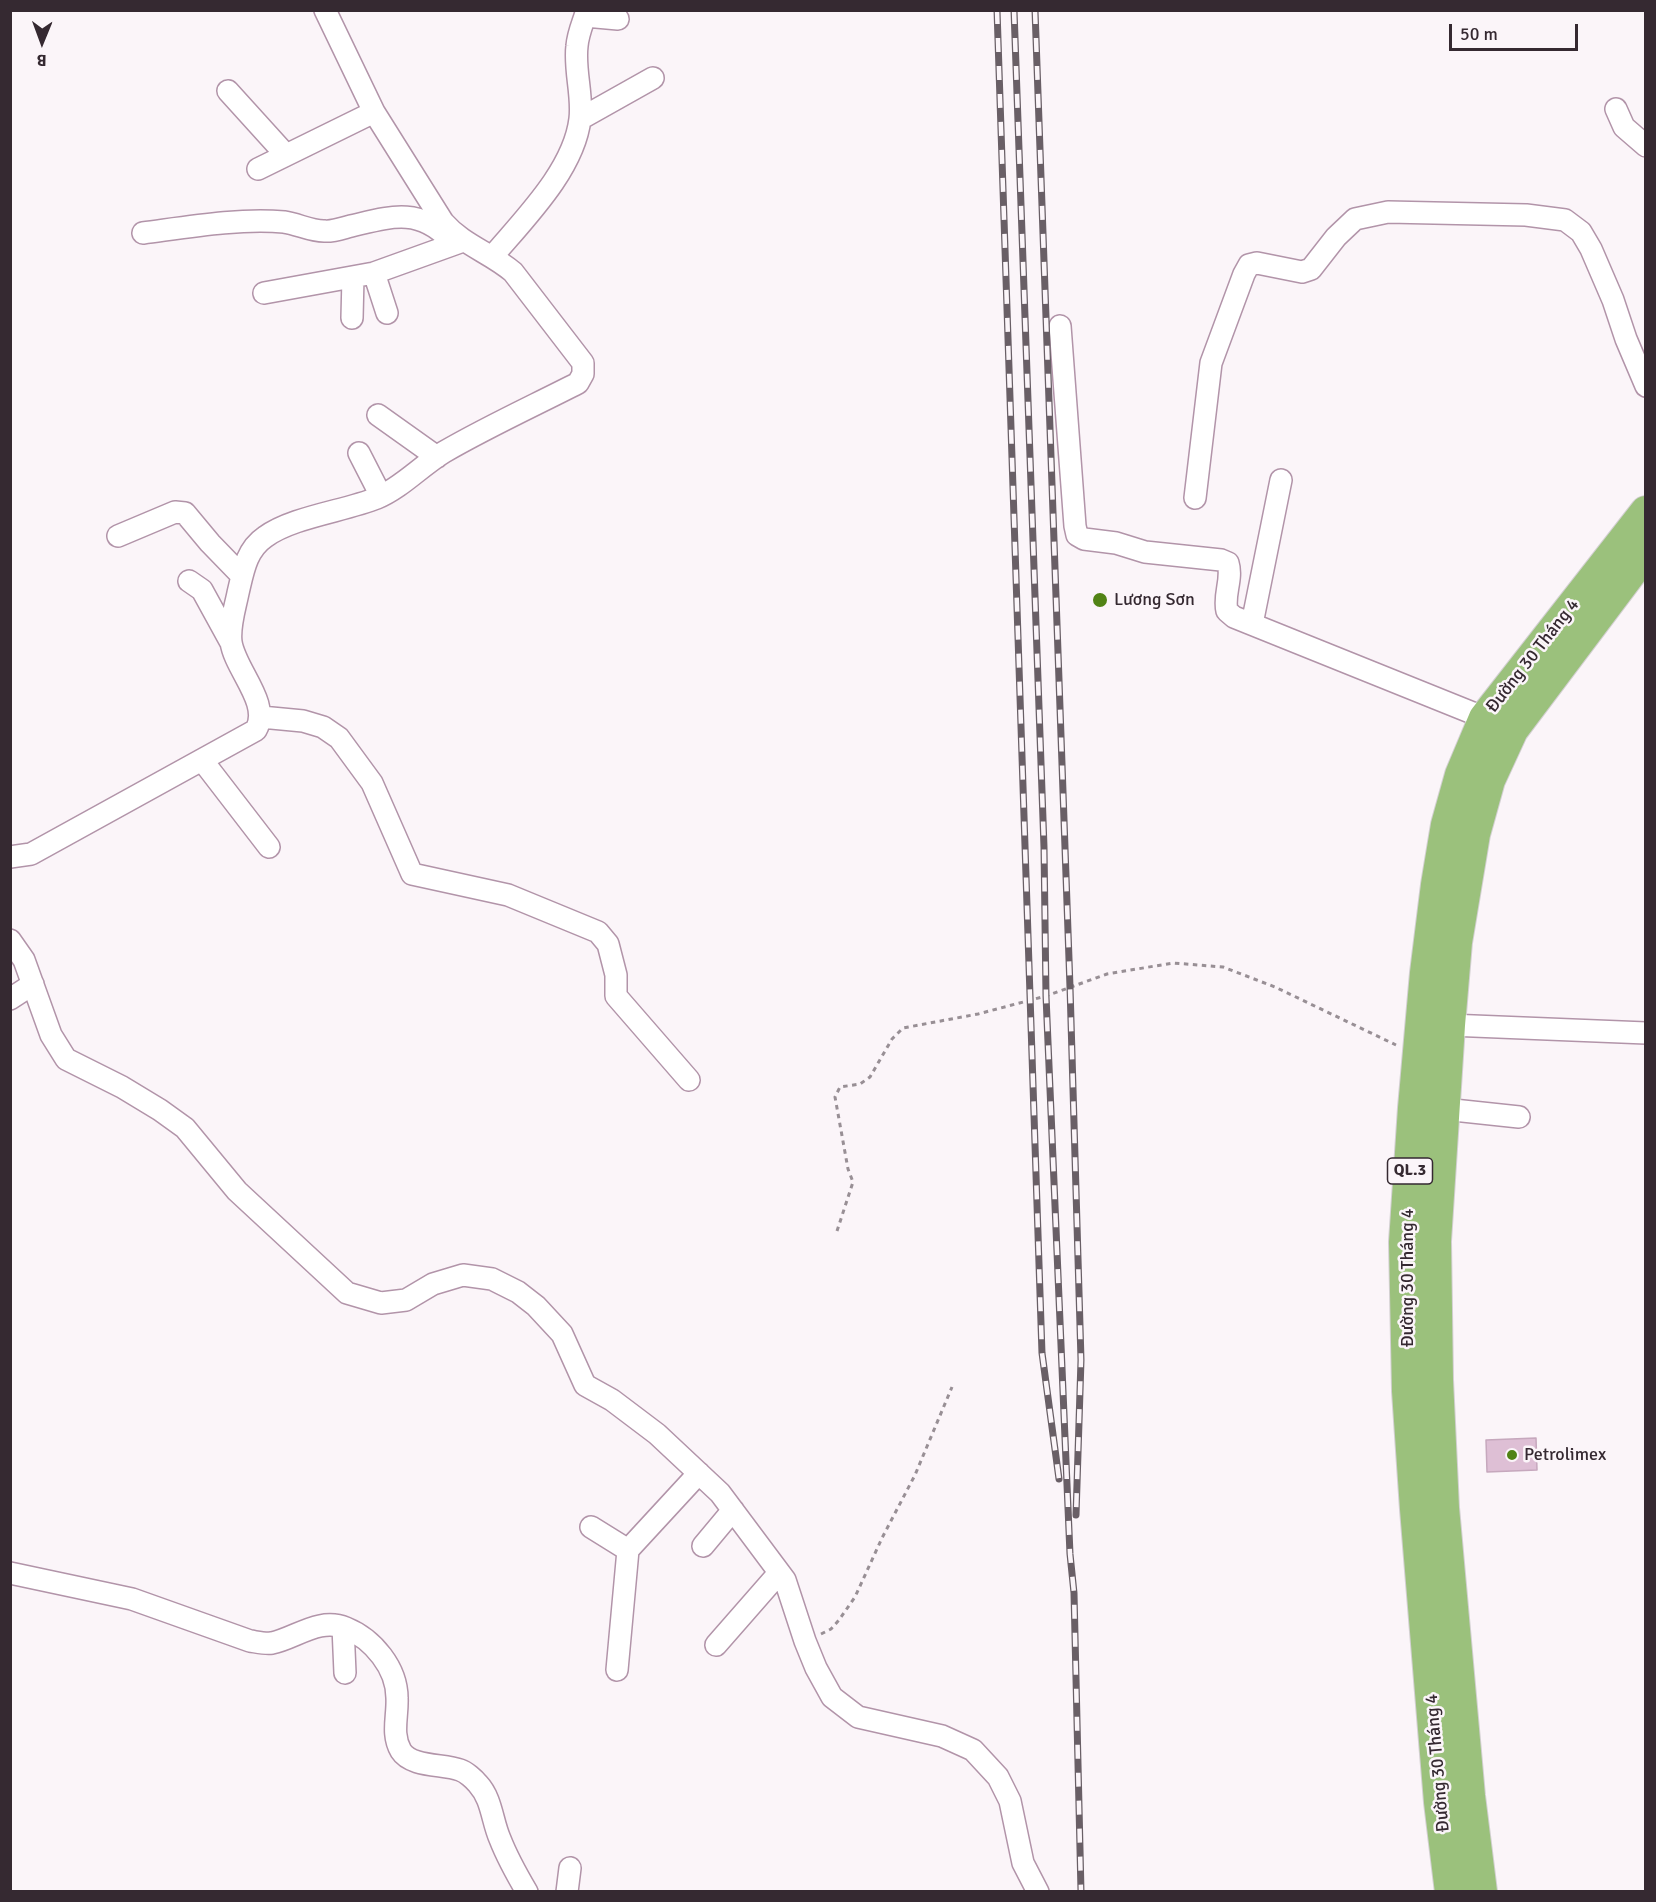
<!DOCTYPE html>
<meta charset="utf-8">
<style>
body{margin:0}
#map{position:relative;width:1656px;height:1902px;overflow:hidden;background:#fbf5f9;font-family:Signika,sans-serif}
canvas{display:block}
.frame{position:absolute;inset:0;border:12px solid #352931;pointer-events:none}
.north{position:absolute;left:12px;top:12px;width:60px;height:60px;-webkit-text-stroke:4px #fbf5f9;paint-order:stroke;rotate:181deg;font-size:16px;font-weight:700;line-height:24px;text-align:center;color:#352931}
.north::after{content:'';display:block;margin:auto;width:21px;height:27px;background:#352931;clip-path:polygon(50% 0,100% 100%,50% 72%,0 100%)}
.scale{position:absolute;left:1449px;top:24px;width:129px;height:27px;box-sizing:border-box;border:3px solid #352931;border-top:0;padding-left:8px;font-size:18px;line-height:21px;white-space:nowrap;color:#352931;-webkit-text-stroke:4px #fbf5f9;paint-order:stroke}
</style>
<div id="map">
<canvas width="1656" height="1902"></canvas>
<div class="frame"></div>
<div class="north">B</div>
<div class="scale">50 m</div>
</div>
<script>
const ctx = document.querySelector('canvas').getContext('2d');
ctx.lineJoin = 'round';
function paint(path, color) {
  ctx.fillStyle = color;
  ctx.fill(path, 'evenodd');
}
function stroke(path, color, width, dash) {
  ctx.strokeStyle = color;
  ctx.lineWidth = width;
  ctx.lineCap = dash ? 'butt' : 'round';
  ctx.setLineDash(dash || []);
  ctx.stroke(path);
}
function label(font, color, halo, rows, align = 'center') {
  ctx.font = font + ' Signika,sans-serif';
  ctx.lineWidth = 5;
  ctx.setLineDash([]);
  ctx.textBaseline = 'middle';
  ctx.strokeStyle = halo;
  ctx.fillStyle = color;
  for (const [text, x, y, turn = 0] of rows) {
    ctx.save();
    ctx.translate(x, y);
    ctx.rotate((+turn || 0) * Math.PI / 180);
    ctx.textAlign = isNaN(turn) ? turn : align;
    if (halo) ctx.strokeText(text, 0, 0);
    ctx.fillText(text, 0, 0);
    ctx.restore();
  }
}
const building = new Path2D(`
 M1536 1438 1537 1470 1487 1472 1486 1440Z`);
paint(building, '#debfd5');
stroke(building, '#c6a8bd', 1.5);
const minor = new Path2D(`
 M585 16 618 19
 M228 91 286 155
 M1616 109 1624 127 1646 146
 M580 119 653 78
 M258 169 374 112
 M143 233C188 227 239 218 284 222 298 224 310 231 324 231 333 232 343 228 351 226 390 217 418 207 449 239
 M492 257C524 219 574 170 580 119 583 95 574 70 577 46 578 33 583 23 587 10
 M374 273 387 313
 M264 293 374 273 463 241
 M352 318 353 277
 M1060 326 1075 526 1077 535 1084 539 1116 543 1145 552 1221 560 1228 563C1233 579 1223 595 1227 611L1234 617 1485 718
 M378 415 437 457
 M359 453 381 496
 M1195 498 1211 363 1244 274 1249 265 1257 263 1302 272 1311 269 1336 237 1355 219 1388 212 1526 215 1565 220 1581 232 1591 249 1613 300 1626 339 1646 386
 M118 536 175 512 185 513 210 543 242 576
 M189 581 202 590 230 641
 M1252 624 1281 480
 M261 717 303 721 323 727 339 738 372 783 412 874 508 895 598 932 608 944 616 975V996L689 1080
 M202 760 269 847
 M10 857 31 854 256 730C271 703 235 670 231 642 229 626 235 608 238 593 243 572 246 550 265 537 292 517 345 511 377 498 401 488 421 466 444 452 487 427 533 406 578 383L583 374V363L513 272C491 253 463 245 443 222L374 112 325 10
 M10 940 24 960 51 1035 66 1059 122 1087 160 1110 185 1128 237 1191 347 1293 381 1303 406 1300 433 1284 463 1275 492 1279 518 1292 536 1306 562 1334 585 1385 612 1400 657 1434 720 1493 785 1580 805 1641 816 1668 832 1697 858 1717 942 1736 973 1750 998 1777 1010 1801 1023 1863 1038 1892
 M10 999 33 984
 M1449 1025 1646 1033
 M1444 1109 1519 1117
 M591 1527 628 1550
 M703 1546 733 1510
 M10 1573 132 1599 250 1641C257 1642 265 1644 272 1643 296 1638 319 1617 346 1628 373 1639 397 1668 397 1698 398 1716 391 1734 401 1751 411 1767 443 1764 460 1770 466 1772 474 1779 478 1784 492 1799 492 1821 500 1839 507 1857 517 1875 527 1892
 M343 1627 345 1673
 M716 1645 779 1573
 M617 1670 628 1550 699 1473
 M567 1892 570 1868`);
const highway = new Path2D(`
 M1451 1892 1440 1802 1416 1509 1408 1391 1405 1242 1414 1108 1426 973 1437 885 1447 825 1461 775 1485 718 1646 512
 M1481 1892 1469 1796 1443 1508 1437 1380 1435 1241 1449 1025 1456 942 1474 834 1489 780 1512 730 1646 552`);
stroke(minor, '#b294a9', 24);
stroke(highway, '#d3d0d2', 34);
stroke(new Path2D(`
 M837 1231 853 1182 848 1169 835 1097 840 1087 860 1084 870 1077 892 1039 903 1028 978 1014 1046 996 1107 974 1173 963 1223 967 1275 987 1396 1045
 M821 1634 831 1629 839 1620 855 1597 882 1538 915 1475 952 1387`), '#988f95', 3, [4.5, 4.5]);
stroke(minor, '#fff', 21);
stroke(highway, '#9bc17c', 32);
const rail = new Path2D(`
 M997 10 1042 1353 1059 1479
 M1014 10 1044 847 1046 996 1070 1554 1074 1593 1081 1892
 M1035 10 1070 987 1081 1360 1076 1515`);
stroke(rail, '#695f66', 7);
stroke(rail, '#fbf5f9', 4.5, [14]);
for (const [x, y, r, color] of [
 [1100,600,8,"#518315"],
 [1512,1455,6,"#518315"]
]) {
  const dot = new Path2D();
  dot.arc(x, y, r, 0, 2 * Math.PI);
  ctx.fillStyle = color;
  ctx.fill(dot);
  stroke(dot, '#fbf5f9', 2);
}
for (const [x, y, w] of [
 [1410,1171,45]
]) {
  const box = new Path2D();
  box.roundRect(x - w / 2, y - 13, w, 26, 4.5);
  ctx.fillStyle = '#fbf5f9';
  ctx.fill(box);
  stroke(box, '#352931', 1.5);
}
label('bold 16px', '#352931', null, [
 ["QL.3",1410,1171]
]);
label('18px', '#352931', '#fbf5f9', [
 ["Lương Sơn",1114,600],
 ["Petrolimex",1524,1455]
], 'left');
label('18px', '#352931', '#fbf5f9', [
 ["Đường 30 Tháng 4",1533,656,-52],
 ["Đường 30 Tháng 4",1408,1278,-90],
 ["Đường 30 Tháng 4",1438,1763,-95]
]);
</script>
